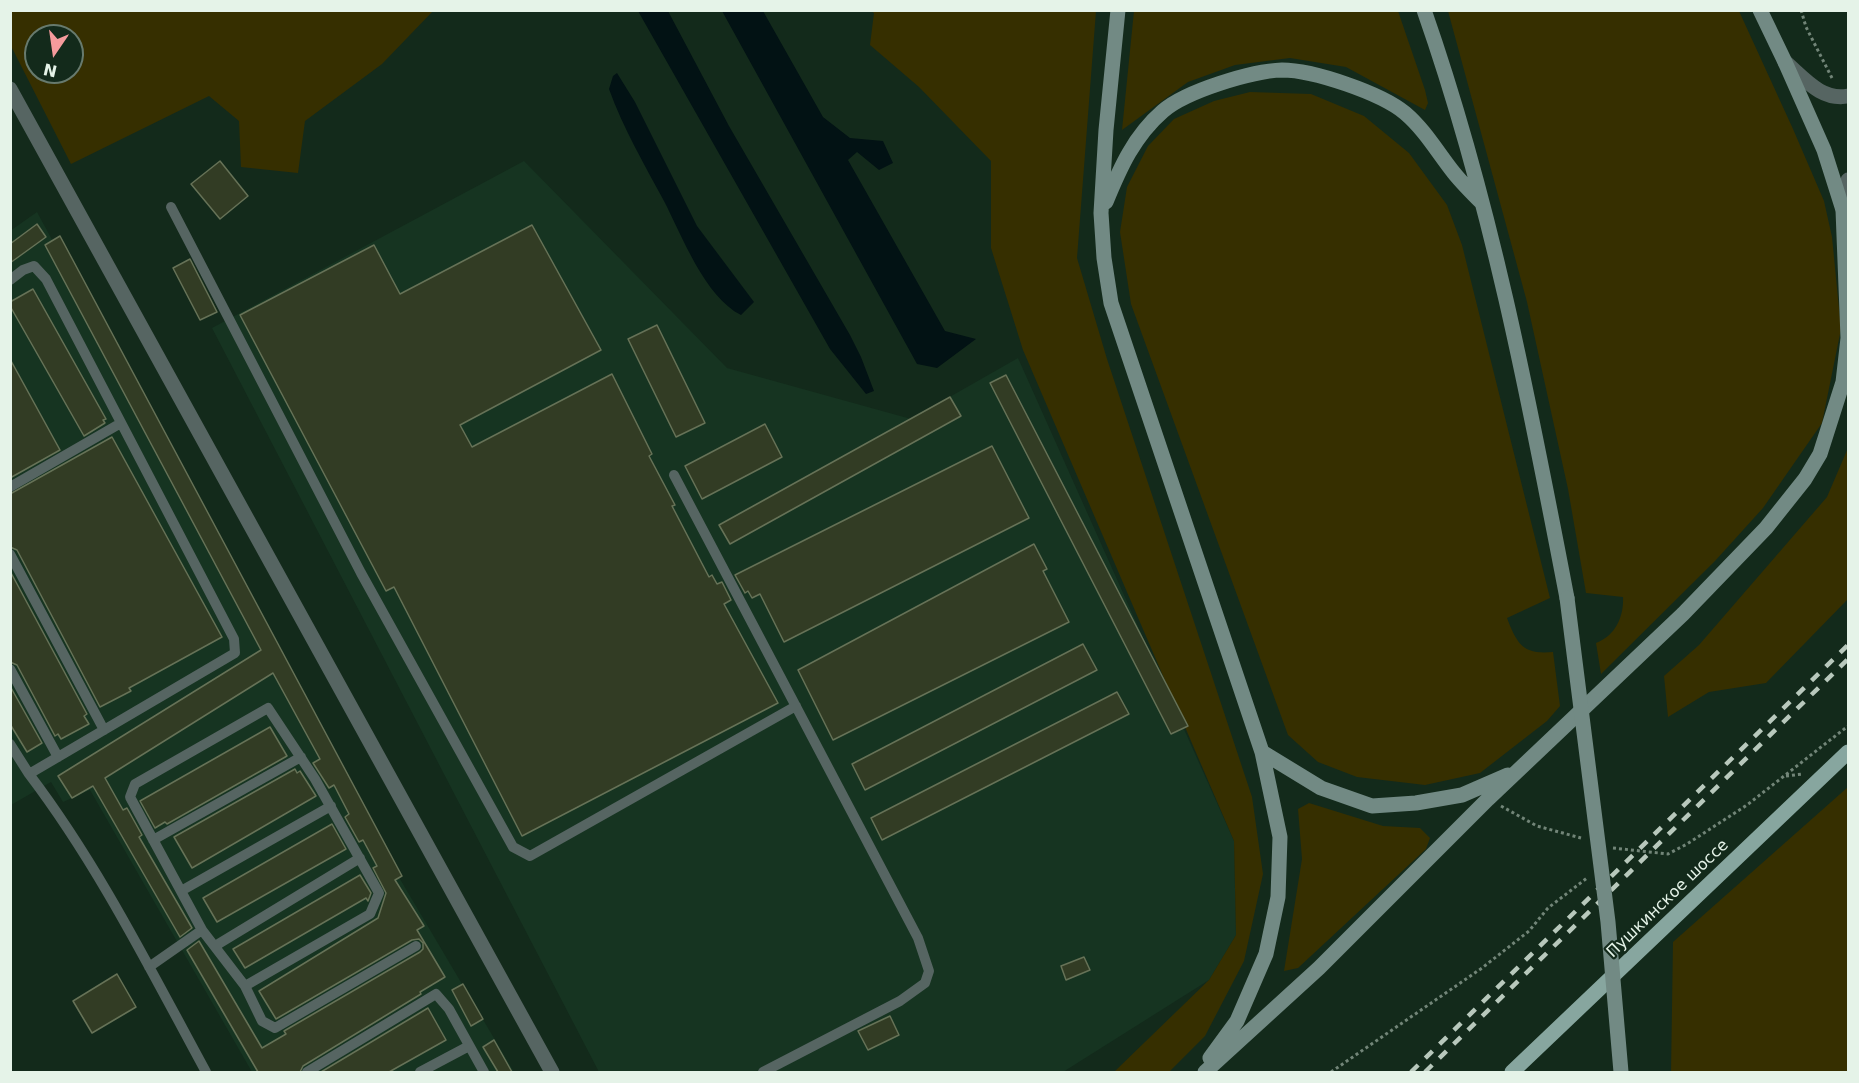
<!DOCTYPE html>
<meta charset="utf-8">
<style>
body{margin:0}
#map{position:relative;width:1859px;height:1083px;overflow:hidden;background:#132a1b;font-family:"DejaVu Sans",sans-serif}
canvas{display:block}
.frame{position:absolute;inset:0;border:12px solid #e5f3e8;pointer-events:none}
.north{position:absolute;left:24px;top:24px;width:60px;height:60px;box-sizing:border-box;background:#132a1b;border:2px solid #677a6d;border-radius:50%;rotate:193deg;font-size:16px;font-weight:700;line-height:24px;text-align:center;color:#e5f3e8}
.north::after{content:'';display:block;margin:auto;width:21px;height:27px;background:#f59b9c;clip-path:polygon(50% 0,100% 100%,50% 72%,0 100%)}
</style>
<div id="map">
<canvas width="1859" height="1083"></canvas>
<div class="frame"></div>
<div class="north">N</div>
</div>
<script>
const ctx = document.querySelector('canvas').getContext('2d');
ctx.lineJoin = 'round';
function paint(path, color) {
  ctx.fillStyle = color;
  ctx.fill(path, 'evenodd');
}
function stroke(path, color, width, dash) {
  ctx.strokeStyle = color;
  ctx.lineWidth = width;
  ctx.lineCap = dash ? 'butt' : 'round';
  ctx.setLineDash(dash || []);
  ctx.stroke(path);
}
function label(font, color, halo, rows, align = 'center') {
  ctx.font = font + ' "DejaVu Sans",sans-serif';
  ctx.lineWidth = 4.5;
  ctx.setLineDash([]);
  ctx.textBaseline = 'middle';
  ctx.strokeStyle = halo;
  ctx.fillStyle = color;
  for (const [text, x, y, turn = 0] of rows) {
    ctx.save();
    ctx.translate(x, y);
    ctx.rotate((+turn || 0) * Math.PI / 180);
    ctx.textAlign = isNaN(turn) ? turn : align;
    if (halo) ctx.strokeText(text, 0, 0);
    ctx.fillText(text, 0, 0);
    ctx.restore();
  }
}
paint(new Path2D(`
 M524 161 727 368 911 419 1018 358 1234 841 1236 935 1209 980 1063 1072H599L212 328Z
 M37 212 397 874 514 1072H252L90 790 63 802 51 782 11 805 10 231Z`), '#163421');
paint(new Path2D(`
 M10 11 11 10 433 11 382 64 305 121 298 173 241 167 239 121 209 96 71 164 11 46ZM36 36H72V72H36Z
 M871 11H1096L1077 258 1107 359 1252 797 1263 874 1244 961 1205 1036 1169 1072H1114L1209 980 1236 935 1234 841 1023 350 991 248V161L919 87 870 45 874 13Z
 M1134 11H1398L1425 90 1428 103 1425 110 1346 67 1290 58 1235 65 1188 82 1122 130Z
 M1448 11H1739L1793 129 1824 201 1832 237 1841 329 1822 423 1763 508 1715 561 1601 674 1596 643C1615 636 1624 617 1623 597L1586 593 1568 489 1527 302Z
 M1250 92 1311 94 1364 116 1409 153 1447 205 1462 245 1550 598 1507 618C1517 644 1523 655 1553 652L1560 706 1547 721 1480 773 1425 785 1357 777 1318 762 1288 735 1131 304 1120 232 1127 187 1148 146 1174 119 1214 101Z
 M1848 448V599L1766 683 1709 692 1668 717 1664 676 1699 645 1827 497Z
 M1848 787V1072H1671L1673 942Z
 M1309 803 1383 826 1420 828 1430 838 1426 849 1298 968 1284 971 1302 859 1298 809Z`), '#362f00');
paint(new Path2D(`
 M638 11H668L729 126 850 335 861 357 874 391 866 394 830 349Z
 M722 11H763L823 117 850 138 883 141 893 163 879 170 857 152 848 160 945 331 976 339 937 368 917 364Z
 M617 73 635 102 697 226 754 302 741 315C705 297 682 236 664 201 644 164 623 128 609 89L613 76Z`), '#021214');
const building = new Path2D(`
 M220 161 248 196 220 219 191 184Z
 M37 224 46 237 10 263V244Z
 M532 225 601 350 460 425 472 447 612 374 652 454 649 456 675 505 672 506 709 577 712 575 717 584 722 582 731 600 724 604 778 703 522 836 394 587 386 591 240 315 374 245 400 294Z
 M60 236 402 876 395 880 424 926 417 930 445 977 420 992 421 994 303 1066 300 1072H258L187 950 199 941 262 1048 286 1034 284 1031 420 952 423 949V943L419 939 412 940 276 1019 259 991 378 918 386 893 373 868 377 866 363 840 359 842 345 817 349 814 334 785 329 788 313 763 320 759 273 673 105 778 123 810 127 808 142 835 139 837 192 928 180 937 93 786 72 798 58 776 261 650 45 245Z
 M190 259 217 312 200 320 173 268Z
 M33 289 106 419 103 420 105 423 84 436 10 306V302Z
 M657 325 705 423 676 437 628 339Z
 M10 359 60 450 10 478Z
 M1006 375 1188 726 1171 734 990 383Z
 M950 397 961 416 730 544 719 525Z
 M765 424 782 457 702 499 685 466Z
 M112 437 222 637 129 688 131 691 100 707 17 550 10 547V494Z
 M992 446 1029 518 784 642 760 594 752 598 748 591 745 593 735 575Z
 M1034 544 1047 569 1043 571 1069 622 833 740 798 670Z
 M10 571 87 714 84 716 89 724 61 739 58 734 55 736 17 665 10 662Z
 M1083 644 1097 670 865 790 852 764Z
 M10 686 42 743 27 752 10 724Z
 M1117 692 1129 714 882 840 871 818Z
 M270 727 287 756 167 824 165 822 155 828 140 801Z
 M295 769 297 773 300 771 316 796 192 868 174 837Z
 M332 824 346 849 217 922 203 898Z
 M360 875 371 893 368 901 366 898 245 968 233 949Z
 M1084 957 1090 970 1066 980 1061 966Z
 M117 974 136 1007 92 1033 73 1001Z
 M463 984 483 1019 471 1026 452 990Z
 M428 1008 446 1040 389 1072H321Z
 M890 1016 899 1035 868 1050 858 1031Z
 M494 1040 512 1072H498L483 1047Z`);
paint(building, '#323c24');
stroke(building, '#667257', 1.5);
stroke(new Path2D(`
 M1801 10 1806 27 1833 80
 M1786 776 1803 774
 M1501 806 1537 826 1581 838
 M1613 848 1668 854 1687 844 1747 805 1848 726
 M1331 1072 1482 968 1529 931 1548 908 1587 878`), '#728578', 3, [3, 3]);
stroke(new Path2D(`
 M171 207 361 573 513 847 530 856 796 706
 M10 280 23 270 34 266 46 279 234 639 235 653 29 774C99 866 151 971 206 1072
 M674 475 918 938 929 971 925 983 900 1001 763 1072
 M10 487 121 423
 M10 554 104 730
 M10 669 58 757
 M10 744 29 774
 M153 840 301 757
 M181 891 331 806
 M215 946 360 858
 M149 967 202 930 130 797 135 784 268 708 315 779 379 893 370 914 245 986 202 930
 M245 986 262 1021 275 1028 416 946
 M307 1072 436 994 449 1009 484 1072
 M420 1072 469 1046`), '#566562', 10);
stroke(new Path2D(`
 M1785 62C1804 78 1821 101 1848 96
 M10 89 552 1072
 M1843 210 1848 180`), '#566562', 15);
stroke(new Path2D(`
 M1118 10 1106 130 1101 213 1104 258 1111 303 1262 752 1280 837 1278 897 1266 954 1237 1021 1210 1058
 M1424 10C1491 201 1529 400 1567 598
 M1106 202C1120 168 1134 136 1163 111 1186 91 1252 71 1282 70 1313 70 1381 93 1405 113 1425 130 1438 153 1454 173 1462 183 1472 193 1482 203
 M1262 752 1321 788 1372 806 1416 803 1462 795 1508 775
 M1205 1072 1319 968 1488 799 1683 614 1766 528 1805 479 1820 454 1843 382 1848 338 1843 210 1824 150 1785 62 1760 10`), '#728a84', 15);
stroke(new Path2D(`
 M1512 1072 1848 752`), '#87a69f', 15);
stroke(new Path2D(`
 M1411 1072 1848 645
 M1425 1072 1848 659`), '#b8c8bc', 4.5, [10, 10]);
stroke(new Path2D(`
 M1567 598 1608 922 1621 1072`), '#728a84', 15);
label('16px', '#e5f3e8', '#132a1b', [
 ["Пушкинское шоссе",1668,899,-44]
]);
</script>
